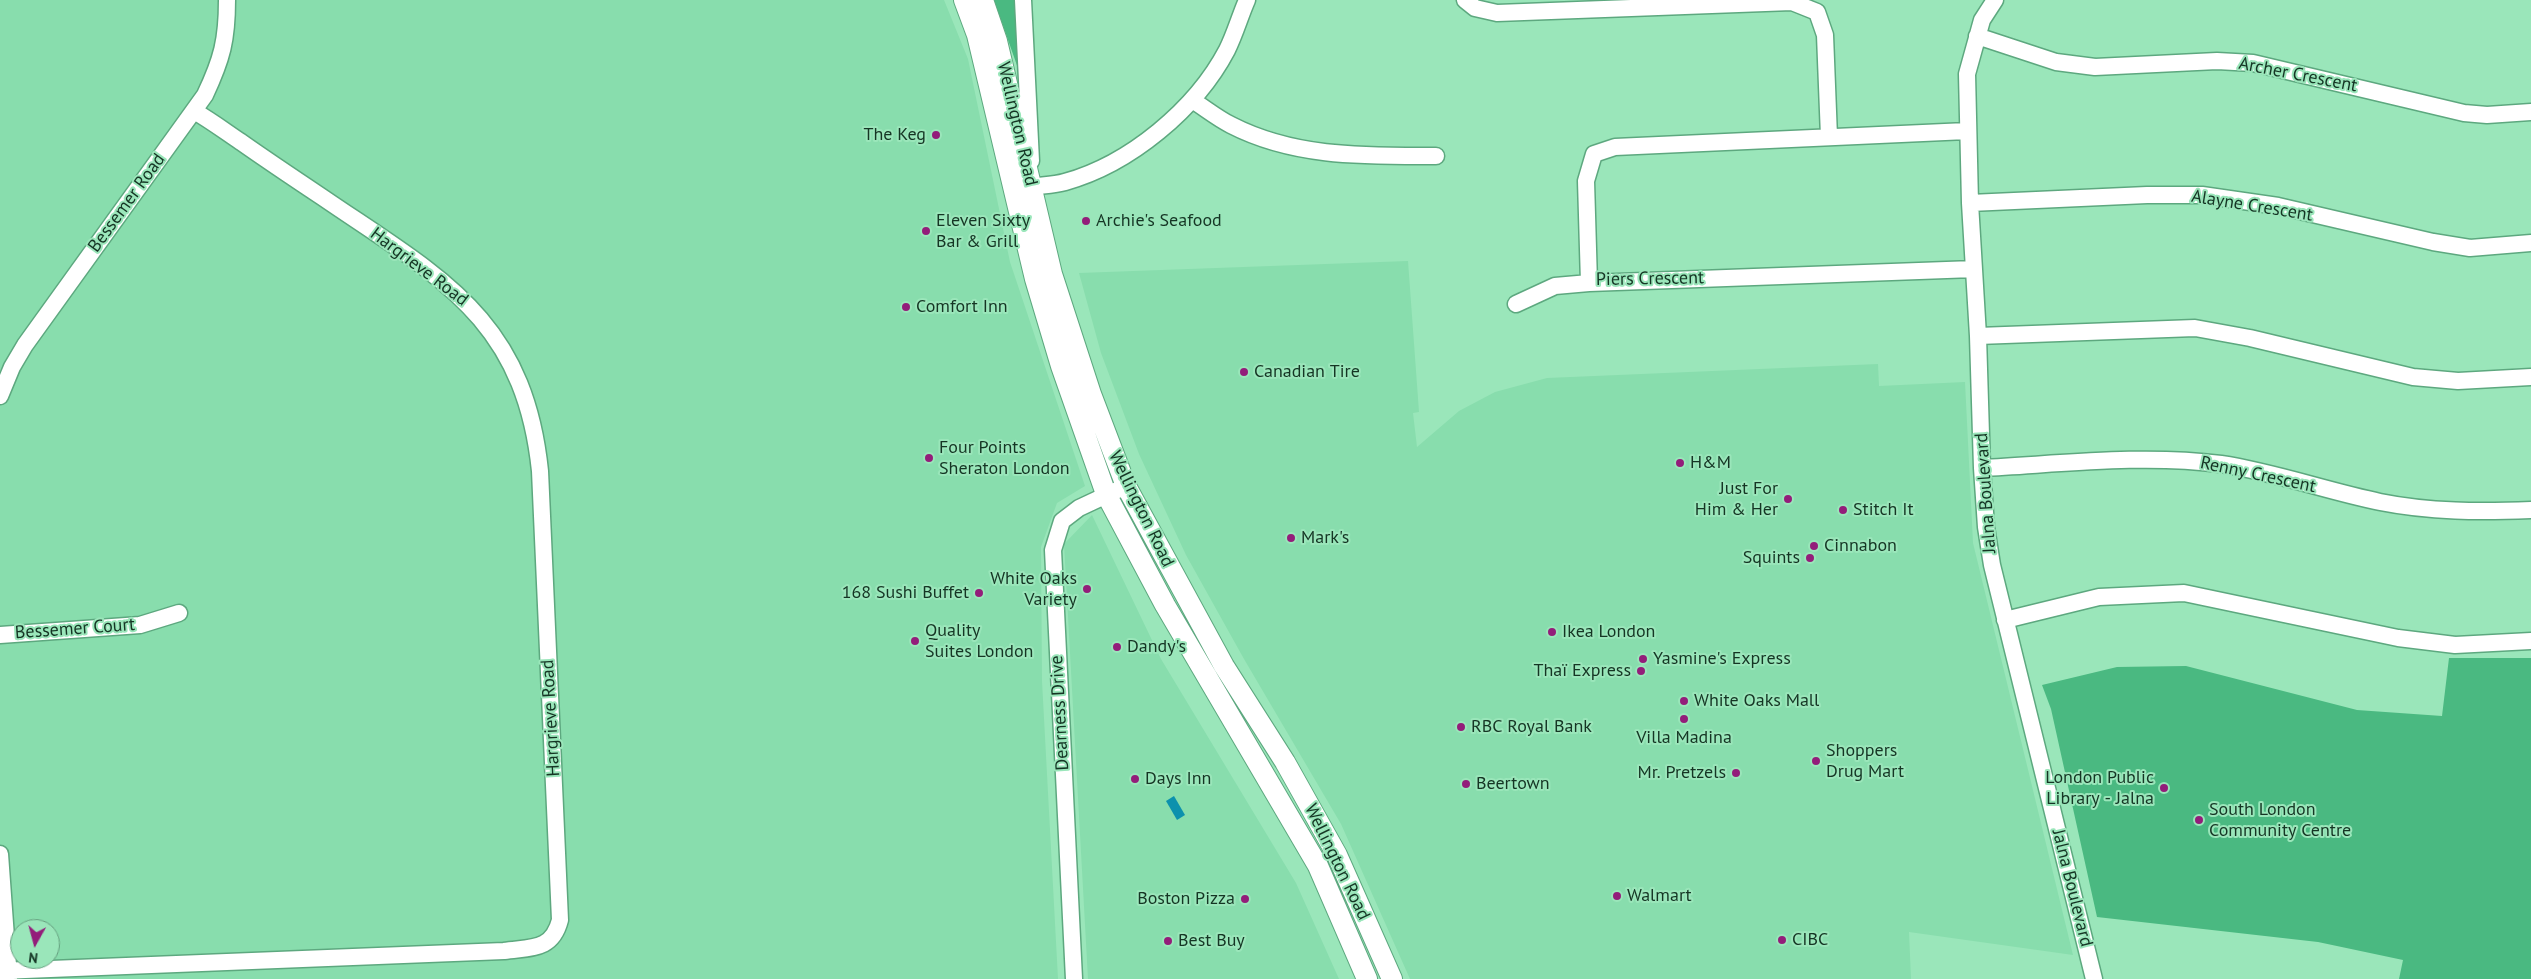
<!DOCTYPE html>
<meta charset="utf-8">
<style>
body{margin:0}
#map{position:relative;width:2531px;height:979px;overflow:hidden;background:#9ae6ba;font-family:"PT Sans",sans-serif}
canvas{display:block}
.north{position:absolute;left:10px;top:919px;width:50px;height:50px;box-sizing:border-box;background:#9ae6ba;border:1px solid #659f7e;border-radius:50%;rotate:187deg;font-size:14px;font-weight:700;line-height:20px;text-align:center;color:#153524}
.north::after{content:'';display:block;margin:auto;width:18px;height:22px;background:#931d7a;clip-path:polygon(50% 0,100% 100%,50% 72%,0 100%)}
</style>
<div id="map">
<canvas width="2531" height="979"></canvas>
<div class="north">N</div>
</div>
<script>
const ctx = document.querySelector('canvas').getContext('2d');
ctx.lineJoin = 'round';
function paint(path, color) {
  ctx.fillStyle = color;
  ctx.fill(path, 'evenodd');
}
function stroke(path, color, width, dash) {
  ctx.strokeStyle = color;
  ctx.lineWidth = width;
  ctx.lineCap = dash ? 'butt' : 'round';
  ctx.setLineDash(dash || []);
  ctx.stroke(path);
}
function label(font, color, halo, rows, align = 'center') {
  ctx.font = font + ' "PT Sans",sans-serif';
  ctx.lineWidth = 4;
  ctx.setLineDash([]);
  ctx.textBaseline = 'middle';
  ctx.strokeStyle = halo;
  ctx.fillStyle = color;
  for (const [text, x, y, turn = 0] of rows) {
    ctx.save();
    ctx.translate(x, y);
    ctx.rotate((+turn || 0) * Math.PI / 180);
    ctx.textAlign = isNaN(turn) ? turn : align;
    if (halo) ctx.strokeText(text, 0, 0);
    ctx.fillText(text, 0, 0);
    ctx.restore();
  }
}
paint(new Path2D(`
 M0 0H944L968 59 1010 262 1085 486 1057 503 1041 547 1042 681 1058 979H0ZM20 929H50V959H20Z
 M1408 261 1419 412 1413 413 1417 447 1459 411 1495 392 1547 378 1878 364 1879 386 1965 382 1973 543 2073 955 1909 932 1911 979H1410L1341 824 1244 659 1186 555 1139 454 1101 353 1079 273Z
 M1092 515 1161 659 1296 883 1339 979H1088L1064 544Z`), '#88ddad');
paint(new Path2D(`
 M994 0H1015L1020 74Z
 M2449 658H2531V979H2399L2403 960 2318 942 2097 917 2051 709 2042 685 2117 667 2186 666 2357 710 2442 716Z`), '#4ab981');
paint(new Path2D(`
 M1174 796 1185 815 1177 820 1166 801Z`), '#0c91ad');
const minor = new Path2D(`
 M1023 0 1031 161
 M1465 0 1475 8 1497 13 1792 2 1817 12 1825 35 1829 137
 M1995 0 1982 20 1967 74 1970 203 1978 336 1982 468 1986 527 1992 565 2094 979
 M1977 36 2056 62 2095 67 2217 61 2253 63 2464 113 2487 115 2531 112
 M1192 100C1205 108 1217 118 1231 125 1295 158 1366 156 1436 156
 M1967 131 1615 147 1594 154 1586 181 1589 283 1974 269
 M1020 189C1035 185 1051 186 1065 182 1130 164 1196 109 1227 50 1235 34 1240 16 1247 0
 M1970 203 2147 195H2202L2278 206 2433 242 2470 248 2531 243
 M1516 304 1555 286 1589 283
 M1978 336 2195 328 2250 338 2413 377 2458 381 2531 377
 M0 396 12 367 25 345 205 95C222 59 227 40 227 0
 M1982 468C2061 464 2143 454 2221 464 2274 472 2327 491 2380 502 2430 512 2480 512 2531 510
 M2005 620 2099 597 2184 593 2398 638 2455 645 2531 641
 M0 635 140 625 179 613
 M0 854 9 979
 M0 971 504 951C531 947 552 951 560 920L540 471C524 317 439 277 322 197 295 179 268 161 241 142 226 132 210 120 194 111
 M1074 979 1053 550 1062 521 1079 508 1126 486`);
const major = new Path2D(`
 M964 0 977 35 1035 279 1061 366 1106 494 1165 605 1318 866 1367 979
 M983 0 997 41 1052 274 1091 394 1126 486 1224 666 1285 762 1337 855 1392 979`);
stroke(minor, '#5da87f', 19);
stroke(major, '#5da87f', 22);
stroke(minor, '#fff', 16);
stroke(major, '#fff', 20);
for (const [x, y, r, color] of [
 [936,135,5,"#931d7a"],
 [1086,221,5,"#931d7a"],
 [926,231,5,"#931d7a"],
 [906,307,5,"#931d7a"],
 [1244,372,5,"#931d7a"],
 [929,458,5,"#931d7a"],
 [1680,463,5,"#931d7a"],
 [1788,499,5,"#931d7a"],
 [1843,510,5,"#931d7a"],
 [1291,538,5,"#931d7a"],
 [1814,546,5,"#931d7a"],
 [1810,558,5,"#931d7a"],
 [1087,589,5,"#931d7a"],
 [979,593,5,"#931d7a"],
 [1552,632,5,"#931d7a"],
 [915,641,5,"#931d7a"],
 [1117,647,5,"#931d7a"],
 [1643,659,5,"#931d7a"],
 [1641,671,5,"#931d7a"],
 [1684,701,5,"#931d7a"],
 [1684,719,5,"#931d7a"],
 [1461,727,5,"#931d7a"],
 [1816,761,5,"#931d7a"],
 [1736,773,5,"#931d7a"],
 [1135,779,5,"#931d7a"],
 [1466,784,5,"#931d7a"],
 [2164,788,5,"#931d7a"],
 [2199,820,5,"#931d7a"],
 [1617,896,5,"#931d7a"],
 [1245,899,5,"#931d7a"],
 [1782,940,5,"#931d7a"],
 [1168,941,5,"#931d7a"]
]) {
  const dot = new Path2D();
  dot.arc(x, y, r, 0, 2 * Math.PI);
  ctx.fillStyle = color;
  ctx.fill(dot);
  stroke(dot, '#9ae6ba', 2);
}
label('18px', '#153524', '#9ae6ba', [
 ["Archer Crescent",2298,75,11],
 ["Wellington Road",1017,124,77],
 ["Bessemer Road",127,203,-54],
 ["Alayne Crescent",2252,206,9],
 ["Hargrieve Road",419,267,37],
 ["Piers Crescent",1650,279,-1],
 ["Renny Crescent",2258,475,12],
 ["Jalna Boulevard",1986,493,-94],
 ["Wellington Road",1141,509,64],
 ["Bessemer Court",75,629,-4],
 ["Dearness Drive",1060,713,-93],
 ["Hargrieve Road",551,718,-93],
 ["Wellington Road",1337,862,64],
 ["Jalna Boulevard",2072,888,76]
]);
label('18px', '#153524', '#9ae6ba', [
 ["The Keg",926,135,"right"],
 ["Eleven Sixty",936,221],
 ["Bar & Grill",936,242],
 ["Archie's Seafood",1096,221],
 ["Comfort Inn",916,307],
 ["Canadian Tire",1254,372],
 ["Four Points",939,448],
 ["Sheraton London",939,469],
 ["H&M",1690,463],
 ["Just For",1778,489,"right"],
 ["Him & Her",1778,510,"right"],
 ["Stitch It",1853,510],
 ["Mark's",1301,538],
 ["Cinnabon",1824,546],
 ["Squints",1800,558,"right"],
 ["White Oaks",1077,579,"right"],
 ["Variety",1077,600,"right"],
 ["168 Sushi Buffet",969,593,"right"],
 ["Quality",925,631],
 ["Suites London",925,652],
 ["Ikea London",1562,632],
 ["Dandy's",1127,647],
 ["Yasmine's Express",1653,659],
 ["Thaï Express",1631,671,"right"],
 ["White Oaks Mall",1694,701],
 ["RBC Royal Bank",1471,727],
 ["Villa Madina",1684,738,"center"],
 ["Shoppers",1826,751],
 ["Drug Mart",1826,772],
 ["Mr. Pretzels",1726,773,"right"],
 ["London Public",2154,778,"right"],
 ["Library - Jalna",2154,799,"right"],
 ["Days Inn",1145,779],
 ["Beertown",1476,784],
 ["South London",2209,810],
 ["Community Centre",2209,831],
 ["Walmart",1627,896],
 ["Boston Pizza",1235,899,"right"],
 ["CIBC",1792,940],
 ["Best Buy",1178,941]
], 'left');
</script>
